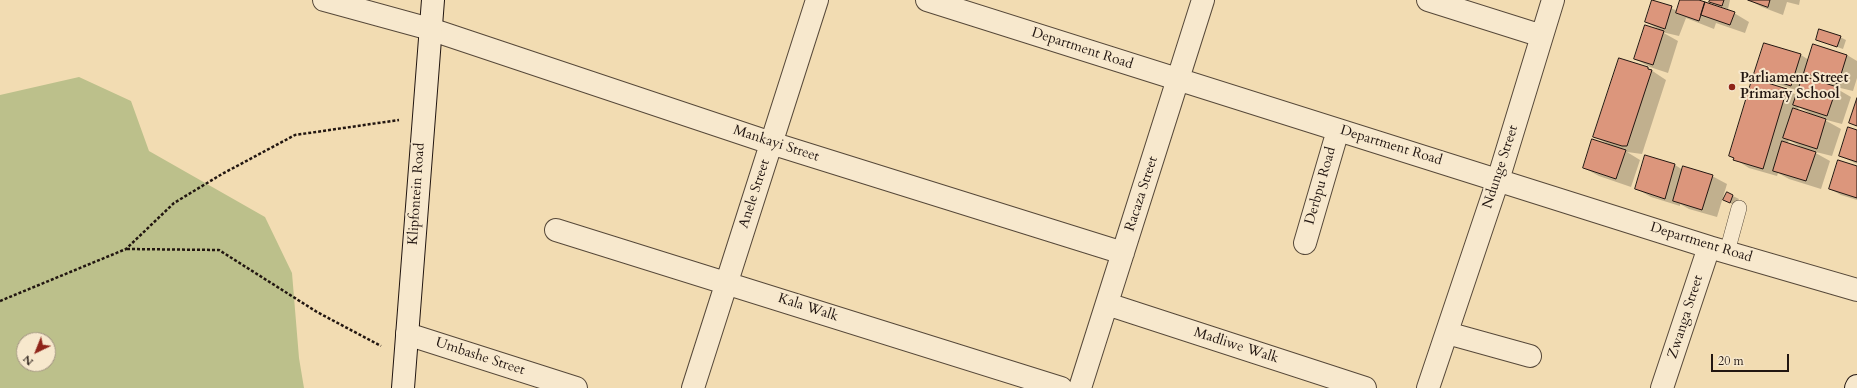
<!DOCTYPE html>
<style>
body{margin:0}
#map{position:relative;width:1857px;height:388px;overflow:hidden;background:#f2dcb2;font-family:Cardo,serif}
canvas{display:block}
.north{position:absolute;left:16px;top:332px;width:40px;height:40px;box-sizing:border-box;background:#f7e8cd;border:1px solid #a29482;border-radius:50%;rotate:223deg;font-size:11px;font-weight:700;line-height:16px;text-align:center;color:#221611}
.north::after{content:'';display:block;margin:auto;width:14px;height:18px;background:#8f2418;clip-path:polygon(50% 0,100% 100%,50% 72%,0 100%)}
.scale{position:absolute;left:1711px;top:354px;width:78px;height:18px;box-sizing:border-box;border:2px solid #221611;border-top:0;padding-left:5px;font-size:12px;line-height:14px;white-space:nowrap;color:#221611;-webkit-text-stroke:3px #f7e8cd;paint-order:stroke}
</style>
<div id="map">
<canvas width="1857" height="388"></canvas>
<div class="north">N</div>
<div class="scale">20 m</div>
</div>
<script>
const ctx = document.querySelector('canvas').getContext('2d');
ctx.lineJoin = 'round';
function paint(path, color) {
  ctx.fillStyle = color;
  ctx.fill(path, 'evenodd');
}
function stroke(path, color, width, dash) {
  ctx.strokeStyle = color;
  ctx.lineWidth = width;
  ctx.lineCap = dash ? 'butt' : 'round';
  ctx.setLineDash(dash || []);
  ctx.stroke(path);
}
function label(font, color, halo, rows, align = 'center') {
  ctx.font = font + ' Cardo,serif';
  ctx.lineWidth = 4;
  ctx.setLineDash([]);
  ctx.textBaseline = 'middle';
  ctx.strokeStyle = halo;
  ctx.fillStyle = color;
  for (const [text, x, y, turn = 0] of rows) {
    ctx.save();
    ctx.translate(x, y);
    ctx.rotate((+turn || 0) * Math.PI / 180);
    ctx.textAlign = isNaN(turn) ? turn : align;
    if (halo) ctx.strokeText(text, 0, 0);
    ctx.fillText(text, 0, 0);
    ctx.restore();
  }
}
paint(new Path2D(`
 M79 77 131 101 149 151 265 217 292 273 299 358 304 388H0V95ZM24 340H48V364H24Z`), '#bcc08b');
paint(new Path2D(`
 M1681 0H1695L1734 13 1749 22 1745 33 1716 23 1714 29 1686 18 1679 36 1662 32 1678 41 1668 73 1650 67 1635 59 1662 31 1646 22 1653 1 1678 11Z
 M1711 0H1730L1728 9 1718 6 1710 2Z
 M1749 0H1800L1799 5 1787 2 1783 15 1762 7Z
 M1840 37 1846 40 1843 49 1817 40Z
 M1814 45 1847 55 1857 61V78L1853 91 1832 86 1851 97 1842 124 1823 119 1841 129 1832 156 1812 151 1830 161 1821 189 1789 179 1778 173 1777 176 1749 168 1730 156 1787 90 1798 96 1799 91 1770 82 1755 74 1801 55 1809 60ZM1811 76 1823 83 1810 80ZM1799 107 1811 114 1797 111ZM1789 140 1803 148 1787 144Z
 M1648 68 1666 80 1642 154 1627 152 1640 160 1631 187 1599 176 1584 168 1608 144 1595 137Z
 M1857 131V164L1840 156Z
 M1675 165 1683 170 1712 176 1727 184 1717 217 1689 209 1680 204V206L1651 197 1637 189Z
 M1857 167V200L1841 195 1830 189Z
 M1727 193 1739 199 1736 206 1724 200Z`), '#0003');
const building = new Path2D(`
 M1652 0 1672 6 1665 29 1645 22Z
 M1680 0H1699L1705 2 1699 21 1676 13Z
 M1710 0H1724L1722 6 1709 2Z
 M1748 0H1770L1768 7Z
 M1705 2 1735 12 1730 25 1701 15Z
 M1645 25 1664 31 1653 65 1634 59Z
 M1819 29 1841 36 1837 47 1816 40Z
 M1764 43 1801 54 1791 86 1754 74Z
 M1813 44 1847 55 1838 84 1804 73Z
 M1619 58 1648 67V69L1652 70 1627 146H1622L1593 137Z
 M1803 76 1837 87 1827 116 1793 105Z
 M1752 80 1757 82 1758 80 1787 89 1763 169 1733 160 1734 158 1729 156Z
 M1857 98V126L1849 123Z
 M1793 108 1826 119 1817 149 1783 138Z
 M1848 127 1857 130V162L1839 156Z
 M1592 139 1626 150 1616 179 1583 168Z
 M1782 141 1816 152 1806 181 1773 171Z
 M1645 155 1675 164 1665 199 1635 189Z
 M1838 160 1857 166V198L1829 189Z
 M1683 166 1713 175 1702 210 1673 201Z
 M1727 192 1733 195 1730 203 1723 200Z`);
paint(building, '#dc967c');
stroke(building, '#221611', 1);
const lane = new Path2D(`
 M1727 252 1739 208`);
const street = new Path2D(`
 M324 0 430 29 771 143 1123 253
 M927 0 1709 247 1857 290
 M1428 0 1542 36
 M556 230 1061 388
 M1305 243 1338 130
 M1107 304 1365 388
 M1447 333 1530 356
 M407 334 576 388
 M693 388 817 0
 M1080 388 1203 0
 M1428 388 1498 180 1553 0
 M1662 388 1709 247`);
const secondary = new Path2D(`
 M403 388 433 0
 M1856 388 1857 386`);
stroke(lane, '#564839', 16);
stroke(street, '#564839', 24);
stroke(secondary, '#221611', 24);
stroke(new Path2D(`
 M127 249 219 250 317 312 381 346
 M0 301 126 249 174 203 222 174 295 135 399 120`), '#221611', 2.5, [3, 2]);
stroke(lane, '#f7e8cd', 15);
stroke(street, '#f7e8cd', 22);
stroke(secondary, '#f7e8cd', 22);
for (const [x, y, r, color] of [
 [1732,87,4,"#8f2418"]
]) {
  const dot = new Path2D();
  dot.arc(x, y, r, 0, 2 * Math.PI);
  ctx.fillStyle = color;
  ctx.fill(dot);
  stroke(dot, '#f7e8cd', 1.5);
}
label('14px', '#221611', '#f7e8cd', [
 ["Department Road",1082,49,18],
 ["Mankayi Street",776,144,18],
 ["Department Road",1391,146,17],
 ["Ndunge Street",1501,167,-72],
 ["Derbpu Road",1321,186,-74],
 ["Klipfontein Road",417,194,-86],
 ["Anele Street",755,194,-72],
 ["Racaza Street",1142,194,-72],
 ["Department Road",1701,243,17],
 ["Kala Walk",808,308,18],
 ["Zwanga Street",1686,317,-72],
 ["Madliwe Walk",1236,346,18],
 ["Umbashe Street",480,357,18]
]);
label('bold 14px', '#221611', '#f7e8cd', [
 ["Parliament Street",1740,79],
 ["Primary School",1740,95]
], 'left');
</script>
